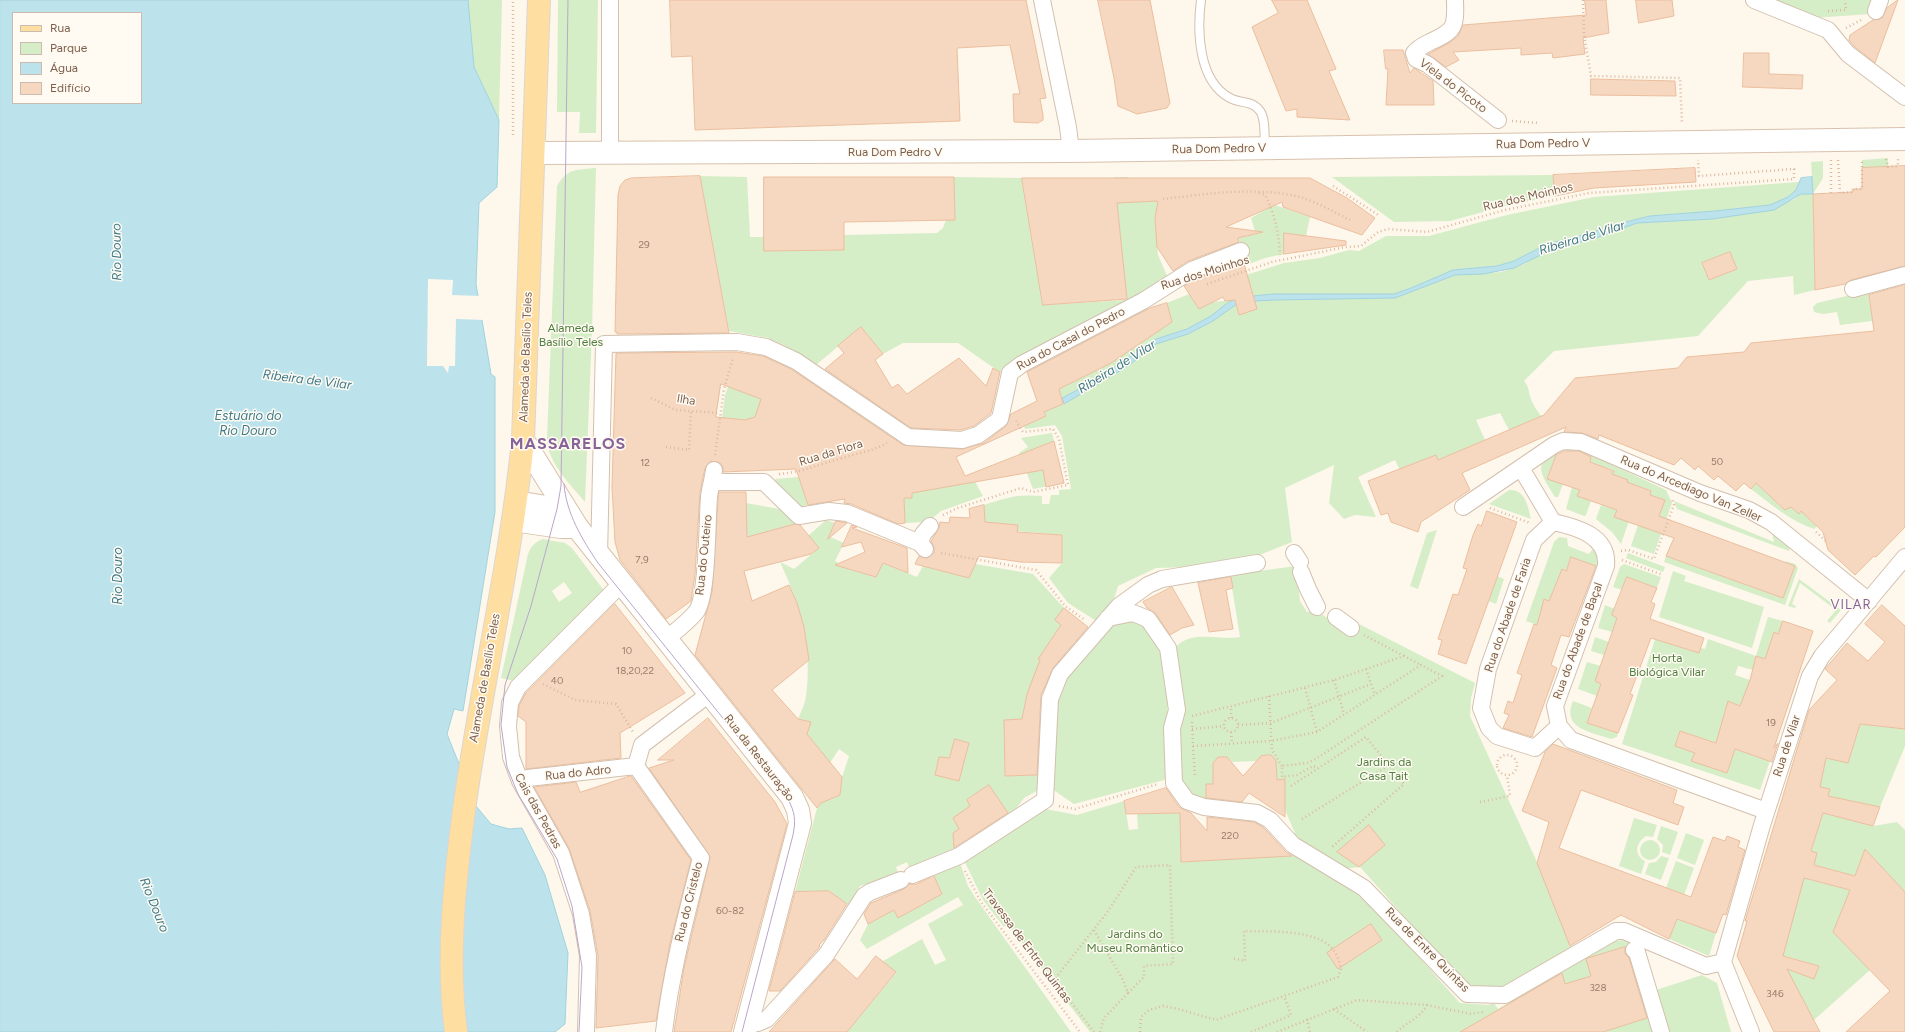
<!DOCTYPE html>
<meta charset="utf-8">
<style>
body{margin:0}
#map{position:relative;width:1905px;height:1032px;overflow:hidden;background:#fef7eb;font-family:Figtree,sans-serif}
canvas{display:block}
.legend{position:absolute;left:12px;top:12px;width:130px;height:92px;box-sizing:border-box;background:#fffbf3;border:1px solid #cbbcaf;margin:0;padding:5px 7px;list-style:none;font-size:12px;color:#7d5e4a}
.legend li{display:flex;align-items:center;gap:8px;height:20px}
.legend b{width:20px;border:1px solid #cbbcaf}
</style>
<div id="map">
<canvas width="1905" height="1032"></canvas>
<ul class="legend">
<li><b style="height:5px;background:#ffdfa1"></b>Rua</li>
<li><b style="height:11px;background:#d5eec7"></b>Parque</li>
<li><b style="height:11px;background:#bce3eb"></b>Água</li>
<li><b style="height:11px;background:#f6d7c0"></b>Edifício</li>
</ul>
</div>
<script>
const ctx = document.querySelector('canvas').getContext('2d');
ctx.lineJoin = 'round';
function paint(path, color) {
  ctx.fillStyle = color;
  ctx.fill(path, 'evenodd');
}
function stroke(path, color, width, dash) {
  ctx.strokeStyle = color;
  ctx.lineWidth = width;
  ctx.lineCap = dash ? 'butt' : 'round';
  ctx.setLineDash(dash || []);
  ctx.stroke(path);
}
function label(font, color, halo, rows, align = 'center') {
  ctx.font = font + ' Figtree,sans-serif';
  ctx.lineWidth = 3;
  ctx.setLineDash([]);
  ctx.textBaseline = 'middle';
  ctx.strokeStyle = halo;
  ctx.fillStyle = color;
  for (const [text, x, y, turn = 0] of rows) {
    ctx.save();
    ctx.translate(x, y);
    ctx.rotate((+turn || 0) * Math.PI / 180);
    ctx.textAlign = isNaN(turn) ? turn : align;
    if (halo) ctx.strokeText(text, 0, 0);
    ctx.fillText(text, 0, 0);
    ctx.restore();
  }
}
paint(new Path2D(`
 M468 0H502L499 120 474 67Z
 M558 0H598L596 133H579L580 112H557Z
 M1767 0H1873L1870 14 1813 18Z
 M1888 158V167L1862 168V160Z
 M1823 161V178L1813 194 1815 290 1794 295 1793 276 1748 281 1698 336 1554 351 1524 381C1529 387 1528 389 1530 396 1532 404 1537 410 1541 416L1509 430 1500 413 1476 420 1485 440 1438 460 1436 455 1402 474 1395 460 1358 477 1376 517 1355 515 1344 519 1329 503 1334 465 1285 488 1292 542 1252 558 1188 567 1156 568 1118 586 1111 609 1098 622 1068 603 1049 578 1062 563V535L1017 531V525L997 523 985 526 984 505C1008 497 1017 494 1042 496V504H1049L1051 495H1059V490L1071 489 1062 436 1055 425 1025 429 1024 426 1046 416 1044 412 1064 404 1156 344 1188 334 1213 321 1237 304 1239 315 1256 309 1254 301 1275 300 1395 298 1455 275 1501 272 1524 264 1535 256 1551 250 1585 242 1637 223 1712 219 1793 200 1801 194 1813 193 1811 162ZM1730 252 1737 269 1709 280 1702 263Z
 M596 168 592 331 585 502C570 484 547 462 547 438L557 186C567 168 577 170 596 168Z
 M1553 175 1555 196 1505 206 1450 221 1394 222 1332 177Z
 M700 176 747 177 750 237H765V251L844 250V235L937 233 943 228 946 220H955L954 177 1022 178 1043 305 1127 300 1114 177H1128L1132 202 1156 200 1163 202 1157 208 1155 218 1158 255 1168 278 1015 362 1004 375 958 343H903L883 354 861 327 816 365 784 345 768 338 729 331Z
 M1799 182 1796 190 1788 197 1770 205 1715 211 1650 216 1622 223 1587 234 1547 244 1514 261 1497 266 1453 270 1411 288 1394 294H1273L1253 296 1246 275 1284 263 1320 258 1349 250 1359 251 1386 236H1429L1507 215 1594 197Z
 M1269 203 1310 217 1306 236 1284 233V254L1265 258 1244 266 1239 238 1256 234 1251 218 1267 209Z
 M1868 291 1872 317 1888 323 1872 321 1840 325 1837 312 1823 314 1814 312 1813 307 1817 303Z
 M1189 294 1199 309 1212 302 1235 300 1226 304 1211 316 1187 329 1153 340 1124 361 1092 382 1062 398 1057 390 1099 369 1172 322 1167 303Z
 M729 384 761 399 757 411 769 416 745 420 722 418 725 395Z
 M1052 433 1054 441 1025 453 1030 470 1058 457 1061 468 1045 473 1049 486 1033 489 1019 453 1028 447 1021 438Z
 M1574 447 1666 490 1672 503 1654 554 1631 546 1638 525 1664 500 1650 495 1651 491 1641 487 1626 486 1627 480 1612 474 1614 470 1604 467 1603 471 1588 466 1584 453 1575 450 1573 453 1560 448Z
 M1558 450 1547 478 1563 484 1558 497H1555C1551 489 1536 472 1543 462 1546 457 1553 453 1558 450Z
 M799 477 808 505 796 508 780 490 775 479Z
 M973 478 983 496 941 511 928 522 905 523 904 498H912L911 487Z
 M1756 483 1785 510 1791 507 1799 514 1801 511 1817 526 1814 529C1790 521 1771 504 1751 489Z
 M1572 487 1580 490 1578 496 1591 501 1586 515 1584 516 1566 509Z
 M1509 490C1526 489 1528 507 1531 519L1489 504Z
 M1674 501 1774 542 1771 528 1791 543 1789 551 1677 509Z
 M746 503 785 510 799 523 747 538Z
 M1601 505 1617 510 1615 517 1629 521 1621 544 1612 532 1596 519Z
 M826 520 835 523 830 537 844 543 835 561 851 570 876 577 883 563 917 577 923 566 969 578 975 564 1033 574 1064 608 1061 625 1038 659 1042 661 1027 694 1022 719 1004 721 1005 776 1044 775 1042 788 1024 798 1010 817 1001 803 953 833 955 853 910 870 907 862 896 867 899 875 860 886 850 906 829 891 795 892 817 808 827 796 831 799 840 795 842 777 849 756 839 749 830 763 807 734 811 722 798 719C801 712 805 704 806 696 813 650 800 604 780 562L794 569 819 548 808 536ZM955 739 969 743 959 781 935 774 939 757 949 758ZM975 794 984 809 975 814 967 800Z
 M1437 530 1418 589 1410 586 1427 533Z
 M1559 537 1567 538 1568 546 1589 554 1593 549 1598 552 1601 568 1571 557 1566 571 1563 569 1549 601 1544 599 1540 626 1526 621 1554 542Z
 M543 539 565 543 572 548 605 592 514 681 501 678 528 554C531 546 535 542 543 539ZM564 582 572 593 559 602 552 591Z
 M1628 553 1665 567 1663 572 1626 558Z
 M1666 556 1783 598 1795 566 1785 563 1786 561 1795 564 1798 568 1785 605 1664 562Z
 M1624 564 1661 577 1657 588 1627 577 1622 590 1613 587 1620 567Z
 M1296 566 1300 601 1307 612 1316 611 1350 631 1355 622 1475 683 1471 698 1470 716 1537 862 1572 949 1505 987 1473 986 1461 980 1360 867 1343 869 1290 837 1295 833 1285 810V780H1277L1276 761 1271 755 1261 756 1256 761 1232 762 1227 757H1218L1213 763V784L1206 785V796L1213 795V805L1193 800 1180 778 1174 650C1188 628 1219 641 1240 637L1230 575Z
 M1673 571 1686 576 1684 581 1764 607 1752 648 1659 617Z
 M1497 576 1504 579 1496 604 1489 601Z
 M1799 579 1841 610 1830 623 1827 621 1836 610 1800 583 1792 604 1796 606 1795 608 1788 606Z
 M1605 605 1615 609 1617 618 1612 632 1598 628Z
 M1768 617 1783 621 1778 634 1774 633 1770 644 1775 645 1770 661 1756 656 1754 664 1758 667 1757 671 1738 666 1735 675 1750 680 1741 706 1729 702 1723 719 1735 723 1727 746 1680 731 1675 746 1695 753 1692 760 1727 773 1735 749 1770 761 1760 790 1622 744 1655 639 1692 651 1694 646 1705 649 1708 639 1756 656Z
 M1120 620 1142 621 1161 645 1166 669 1170 771 1164 780 1074 804 1052 789 1058 693 1065 680 1107 627Z
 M1595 637 1609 642 1604 655 1591 651Z
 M1587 662 1601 666 1595 681 1601 684 1597 696 1578 689Z
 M1573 701 1592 708 1587 723 1618 733 1617 737 1611 739C1592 732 1561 729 1573 701Z
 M1860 724 1905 729V746L1880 807 1828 796 1830 789 1819 787 1826 758 1848 763Z
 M1124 801 1129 830 1138 829 1137 814 1180 813 1181 862 1299 855 1365 897 1460 1003 1488 1005 1494 1003 1498 1009 1610 943C1618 940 1626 938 1632 945L1647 993 1702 975 1717 983 1731 1032H1090L1008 924 1004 927 983 900 963 858 1040 808 1077 815Z
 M1823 813 1873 826 1897 822 1905 830V892L1865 850 1855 876 1814 865 1817 853 1811 852Z
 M1634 818 1657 825 1653 837 1646 836C1636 843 1633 854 1645 861L1641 874 1619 866Z
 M1661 826 1678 832 1670 855 1662 852 1663 845 1657 839Z
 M1686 833 1704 840 1695 865 1677 858Z
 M1640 850a10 10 0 1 1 20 0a10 10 0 1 1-20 0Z
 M1661 856 1669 858 1661 880 1645 874 1649 863 1656 862Z
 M959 860 968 886 975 897 1071 1032H847L896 973 883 961 922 939 935 965 946 960 928 924 963 905 958 897 867 949 860 940 868 924 894 910 898 918 942 894 932 872Z
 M1676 861 1694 868 1684 895 1666 888Z
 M1806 870 1812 871 1810 880 1850 890 1833 932 1870 970 1814 1020 1797 989 1778 966ZM1785 956 1819 966 1814 979 1782 967Z
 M1677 919 1716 933 1709 956 1669 939Z`), '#d5eec7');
const water = new Path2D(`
 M0 0H468L474 67 499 120 497 187 479 203 476 284 491 374 495 377V512L463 711 454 709 447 734 476 806 491 824 509 829 522 828 545 875 568 953 565 1024 555 1032H0ZM13 13H141V103H13Z
 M1812 177 1813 194H1801L1774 210 1712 219 1637 223 1593 239 1551 250 1514 268 1483 274 1455 275 1395 298 1275 300 1254 301 1253 296 1273 294H1394L1411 288 1453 270 1497 266 1514 261 1547 244 1587 234 1622 223 1650 216 1715 211 1770 205 1788 197 1796 190 1801 178Z
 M1235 300 1237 304 1213 321 1188 334 1156 344 1128 366 1064 404 1062 398 1092 382 1124 361 1153 340 1187 329 1211 316 1226 304Z`);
paint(water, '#bce3eb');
stroke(water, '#a1d2de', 1);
paint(new Path2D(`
 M428 279 453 280 452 295 480 296 485 320 456 319 455 366H449L448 373 443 366H427Z`), '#fef7eb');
const building = new Path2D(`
 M670 0H1026L1046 98 1040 99 1043 115V120L1038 123 1014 122 1013 94H1020L1010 45 957 48 960 121 695 130 692 56 672 57Z
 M1098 0H1150L1170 103 1167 108 1137 114 1118 106 1114 78Z
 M1272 0H1307L1336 69 1329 71 1350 120 1297 117V109L1286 111 1252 27 1278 13Z
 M1585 0H1606L1609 33 1583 38 1585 54 1553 58 1552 53 1521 55V48L1453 52 1459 60 1446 67 1428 54 1449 43 1458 36 1463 25 1586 15Z
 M1636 0H1672L1674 16 1639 23Z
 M1898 0 1875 63 1855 47 1849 40 1850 35 1873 20 1882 18 1887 8Z
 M1384 50H1403L1410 73 1414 68 1433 81 1434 105H1386L1388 69H1386Z
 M1744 53H1769V74L1803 75 1802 89 1743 87Z
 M1591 79 1675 81 1676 96 1591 95Z
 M1905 166V266L1851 280 1845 284 1815 290 1813 194 1853 192V189H1862V168Z
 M1695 168 1696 182 1594 188 1555 196 1553 175Z
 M700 176 729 333 617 334V332H615L618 195 620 186 625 180 631 178Z
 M764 177H954L955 220 844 222V250L764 251Z
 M1022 178H1310L1347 198 1375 218 1362 235 1283 207 1282 202 1226 227 1263 232 1238 238 1239 242 1188 261 1173 271 1157 247 1155 218 1158 201 1117 203 1127 299 1043 305Z
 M1284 233 1346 241V245L1284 254Z
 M1730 252 1737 269 1709 280 1702 263Z
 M1243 260 1257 309 1239 315 1235 300 1225 301 1223 297 1199 309 1184 286 1196 279Z
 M1905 285V527L1876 557 1874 556 1855 575 1828 550 1823 532 1801 511 1799 514 1791 507 1785 510 1756 483 1751 489 1744 483 1736 491 1718 476 1714 480 1698 466 1695 470 1681 458 1674 465 1599 435 1598 439 1582 433 1564 432 1566 427 1462 473 1470 490 1421 522 1418 532 1391 522 1388 513 1381 515 1368 481 1436 455 1438 460 1544 415 1575 378 1678 368 1687 357 1744 352 1751 343 1874 331 1869 295Z
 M1167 303 1172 322 1111 363 1059 389 1063 404 1044 412 1046 416 956 457 965 476 1054 441 1064 483 1046 487 1043 470 912 493V498H904L905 523 898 524 851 504 844 503 845 499 808 505 796 469 723 472V467L720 463 711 461 705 468 700 492 695 574 691 601 666 619 620 560 615 542 612 487 616 353 736 352 763 356 791 369 903 445 962 449 984 443 1006 426 1011 414 1037 401 1027 372 1150 308ZM721 384 761 399 755 417 745 420 716 417Z
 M861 327 883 354 875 360 892 388 898 384 907 394 959 358 986 386 993 368 1000 372 991 413 974 426 961 430 911 428 825 369 844 353 838 346Z
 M1565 451H1579L1591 457 1590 462 1614 471 1612 474 1628 480 1627 482 1651 491 1650 495 1665 500 1659 516 1795 566 1783 598 1666 556 1674 538 1614 517 1617 510 1577 496 1580 490 1547 479 1556 455Z
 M719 492H746L747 537 795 524 800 525 819 548 811 554 744 571 752 601 789 585 797 603 804 627 809 660 772 690 798 719 811 722 807 734 842 777 840 795 821 803 817 808 695 655 712 592Z
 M984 505 985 522 1018 525 1017 532 1062 535V563L1021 562 979 556 969 578 915 564 919 556 927 558 934 553V547L931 541 939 528 940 522 949 523 950 517 970 518 969 509Z
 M1487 511 1517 522 1466 664 1438 654 1442 640 1438 639 1453 594 1458 595 1467 569 1463 568 1473 535 1478 524 1481 526Z
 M836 521 847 523 828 539Z
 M852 525 857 527 852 528 907 548 908 573 883 563 876 577 835 565 865 552 861 542 842 547Z
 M1571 557 1596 566 1569 637 1561 635 1551 665 1557 668 1532 737 1503 728 1509 715 1504 713 1508 701 1513 703 1522 675 1517 673 1534 624 1537 625 1544 599 1549 601 1562 569 1566 571Z
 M1231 577 1233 588 1226 590 1233 629 1209 632 1198 583Z
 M1627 577 1657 588 1651 602 1655 604 1650 619 1704 638 1699 653 1651 638 1630 694 1633 695 1618 733 1587 723 1601 684 1595 681 1617 618 1612 615Z
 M1172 587 1194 625 1182 628 1170 635 1156 614 1147 608 1143 602Z
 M615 604 685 693 620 733 621 758 526 769V722L518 716 519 706 526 693Z
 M1882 605 1905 626V729L1860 724 1848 763 1826 758 1820 787 1830 789 1828 796 1880 807 1873 826 1823 813 1811 851 1817 853 1814 865 1855 876 1865 849 1905 892V1032H1846L1890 991 1833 932 1850 890 1804 878 1783 956 1819 966 1814 979 1787 969 1820 1032H1774L1737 956 1747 921H1745L1809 710 1837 680 1825 669 1847 643 1868 661 1885 642 1865 624Z
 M1064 608 1088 627 1053 668 1041 695 1037 775 1005 776 1004 720 1022 719 1027 694 1040 660 1038 659 1061 625 1055 620Z
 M1783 621 1813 631 1774 748 1778 743 1772 762 1735 749 1727 773 1691 761 1695 753 1675 746 1680 731 1716 743 1728 701 1740 706 1750 680 1756 656 1765 659 1774 632 1778 634Z
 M708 718 775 802 787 824 731 1032H674L684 968 710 857 649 768 674 760H658Z
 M955 739 969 743 959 781 935 775 939 757 949 758Z
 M1553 744 1677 790 1673 803 1684 807 1678 825 1581 790 1559 848 1691 897 1713 837 1725 841 1727 836 1740 841 1738 847 1745 850 1726 915 1723 914 1716 933 1677 919 1669 939 1621 915 1570 946 1537 863 1549 822 1522 811 1545 752Z
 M1271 755 1276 761 1277 780 1285 779V817L1249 793 1242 802 1206 798V784H1213V763L1218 757H1227L1243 776 1261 756Z
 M631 776 691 860 670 943 656 1021 596 1028 598 956 590 911 569 848 534 787 576 782 580 792Z
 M989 785 1008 813 954 848 953 833 959 829 953 818 970 806 967 800Z
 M1166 788 1179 807 1191 813 1207 831V817L1254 822 1264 828 1286 852 1292 856 1181 862 1180 813 1126 814 1124 801Z
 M1369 825 1385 845 1359 867 1337 852Z
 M934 876 942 894 898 918 894 910 868 924 864 914 871 903 904 889 909 884H916Z
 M829 891 847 904 824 940 819 945 820 946 818 949 780 991H769L795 892Z
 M1371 924 1382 940 1338 969 1327 953Z
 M1625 947V954L1629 958 1647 1018 1603 1032H1460L1562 973 1565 984 1591 976 1586 959Z
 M876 956 896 972 847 1032H769L835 959 857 979Z`);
paint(building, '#f6d7c0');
stroke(building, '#ebbe9e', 1);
const lane = new Path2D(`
 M1201 0C1197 31 1198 81 1230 98 1241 104 1252 100 1260 111 1266 119 1264 137 1265 147`);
const street = new Path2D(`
 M610 0V153
 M1042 0 1068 127 1071 151
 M1455 0C1456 27 1455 31 1430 42 1424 45 1419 47 1414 53L1416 59 1427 64 1498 120
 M1754 0 1828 30 1848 54 1905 97
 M1876 11 1880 0
 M1853 289 1905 275
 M1521 468 1553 522
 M713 482H764L799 516 829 511 847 513 920 543 925 549
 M1463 507 1554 445 1563 441 1581 442 1700 493 1749 510 1771 522 1869 601
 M1553 522C1577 527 1609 536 1606 566L1555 706 1559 726 1571 740 1766 811
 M1553 522 1534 540 1488 669 1481 708 1489 728 1497 736 1535 748 1559 726
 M920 543 923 534 930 526
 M1294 553 1300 562
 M599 555 604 344 737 342 766 347 796 361 908 437 962 440 978 435 1000 419 1010 373 1022 364 1143 301 1192 270 1241 251
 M1301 572 1308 589 1317 607
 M1336 617 1351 628
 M1108 618 1133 613 1148 619 1168 648 1177 710 1172 728 1174 783 1187 801 1204 807 1257 813 1270 820 1293 845 1364 888 1467 994 1505 995 1616 931H1624L1706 966 1723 962
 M666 639C676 631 688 622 696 612 708 598 707 519 709 497 710 488 713 479 714 470
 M636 766 701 858C686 916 671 973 664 1032
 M636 766 642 745 709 694
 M520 781 528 778 636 766
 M912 875 959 856 1045 800 1050 699 1060 674 1119 606 1148 585 1162 579 1257 563
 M1634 950 1636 949 1661 1032
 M1723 962 1762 825 1810 676 1822 656 1905 557
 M1723 962 1751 1032
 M747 1022 758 1023 767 1019 826 955 864 896 870 892 901 880
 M586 1032 588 956 581 914 561 853 520 781 511 757 508 726 510 703 518 687 621 584`);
const secondary = new Path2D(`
 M534 153 1071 151 1905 139
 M523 440 577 527 792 797 798 810 800 823 745 1032
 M516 502 552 508 569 514
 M513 520 561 527H577`);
const primary = new Path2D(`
 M456 1032C446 957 455 877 465 803 482 682 511 562 523 440L539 0`);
stroke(lane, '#d3c0ae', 10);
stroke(street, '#d3c0ae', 18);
stroke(secondary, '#d8c2ad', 24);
stroke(primary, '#ddd5d0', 24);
stroke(new Path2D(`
 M1583 0 1584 34 1591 76 1680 78 1682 124
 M1828 11 1846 10 1845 0
 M1846 28 1863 19
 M1512 121 1539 123
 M513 135V0
 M1886 159 1888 167 1898 166V159
 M1831 160V193
 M1838 160 1840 193 1853 192V189H1862V160H1863
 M1333 186 1380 216
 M1259 193 1265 195C1275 214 1279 234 1280 255
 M1163 199C1206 194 1256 186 1300 197 1317 202 1334 212 1350 220
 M1207 284 1272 262 1345 247 1361 246 1378 232 1388 229 1427 232 1505 210 1589 193 1794 179V169L1699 176 1698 160
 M651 398 676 410 719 413
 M666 447 689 450 691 411
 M715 455 724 389 733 358
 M779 474C804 472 819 464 843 458 858 453 873 451 887 443
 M1490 508 1530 523
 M943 515 958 508 1021 488 1033 492 1068 485 1059 439 1053 429 1023 432 1016 421
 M1816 532 1826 541
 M1621 551 1628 550 1654 559 1674 505 1672 499
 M941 553 1036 570 1065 606 1085 620
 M1622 560 1663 575
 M1364 635 1404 656
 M1366 669 1375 695
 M1334 680 1344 714
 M543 684 575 700 616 704 633 732
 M1305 688 1317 732
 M1269 696 1272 750 1282 766
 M1192 716 1334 680 1404 656 1421 665
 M1231 718V706
 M1224 725a7 7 0 1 1 14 0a7 7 0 1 1-14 0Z
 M1192 722 1193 746 1271 741 1317 732 1421 665 1442 676 1314 760 1307 763 1282 766V777L1297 775 1313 766 1318 768
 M1238 725 1271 723 1371 684
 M1192 729 1224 726
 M1231 732 1232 744
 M1193 746 1195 777
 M1497 765a10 10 0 1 1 20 0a10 10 0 1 1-20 0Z
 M1291 786 1366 737 1404 784 1331 848
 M1480 802 1510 796 1507 775
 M1059 806 1075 809 1158 784
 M1302 819 1389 765
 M965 871 981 902 1080 1032
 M1094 930 1123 980 1128 993 1104 1018 1100 1032
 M1334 1009 1367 1032
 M1307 1019 1310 1032
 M1094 1032 1054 980 1109 910 1136 867 1170 865 1173 964 1144 966V977L1128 993
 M1140 1032 1141 1017 1149 1010 1163 1006 1178 1009 1216 1020 1338 977 1341 969C1340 965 1339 959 1336 954 1323 928 1269 932 1244 931L1245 961 1232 958
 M1251 1032 1291 1015 1284 996
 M1277 1032 1357 1000 1427 1005 1471 1014 1483 1012
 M1397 1032C1408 1021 1419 1019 1427 1005`), '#ddbaa1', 2.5, [1, 3]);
stroke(lane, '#fff', 8);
stroke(street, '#fff', 16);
stroke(secondary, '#fff', 22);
stroke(primary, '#ffdfa1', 22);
stroke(new Path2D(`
 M568 0 561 486 557 509 531 606 505 685 501 725 507 767 518 794 557 859 572 906 582 967 579 1032
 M564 484C566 513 582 539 598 563L788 799C795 813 796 820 793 835L742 1032`), '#bba6cb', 1);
label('10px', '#9b7c68', null, [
 ["29",644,245],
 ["50",1717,462],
 ["12",645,463],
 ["7,9",642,560],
 ["10",627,651],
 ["18,20,22",635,671],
 ["40",557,681],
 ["19",1771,723],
 ["220",1230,836],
 ["60-82",730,911],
 ["328",1598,988],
 ["346",1775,994]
]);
label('12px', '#7d5e4a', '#fffbf3', [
 ["Viela do Picoto",1453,86,37],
 ["Rua Dom Pedro V",1543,144,-1],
 ["Rua Dom Pedro V",1219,149,-1],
 ["Rua Dom Pedro V",895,152],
 ["Rua dos Moinhos",1528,197,-13],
 ["Rua dos Moinhos",1205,273,-17],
 ["Rua do Casal do Pedro",1071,339,-28],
 ["Alameda de Basílio Teles",526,357,-88],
 ["Ilha",686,400,9],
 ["Rua da Flora",831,453,-17],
 ["Rua do Arcediago Van Zeller",1691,489,23],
 ["Rua do Outeiro",704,555,-84],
 ["Rua do Abade de Faria",1508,615,-71],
 ["Rua do Abade de Baçal",1578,641,-70],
 ["Alameda de Basílio Teles",485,678,-80],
 ["Rua de Vilar",1787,746,-72],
 ["Rua da Restauração",759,758,52],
 ["Rua do Adro",578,773,-6],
 ["Cais das Pedras",538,811,61],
 ["Rua do Cristelo",689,902,-76],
 ["Travessa de Entre Quintas",1027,946,53],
 ["Rua de Entre Quintas",1427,950,45]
]);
label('12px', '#4e7e3d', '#fffbf3', [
 ["Alameda",571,328],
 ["Basílio Teles",571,342],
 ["Horta",1667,658],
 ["Biológica Vilar",1667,672],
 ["Jardins da",1384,762],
 ["Casa Tait",1384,776],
 ["Jardins do",1135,934],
 ["Museu Romântico",1135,948]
]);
label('italic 13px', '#3e7b8b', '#fffbf3', [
 ["Ribeira de Vilar",1582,238,-17],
 ["Rio Douro",117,252,-91],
 ["Ribeira de Vilar",1117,367,-32],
 ["Ribeira de Vilar",307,380,7],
 ["Estuário do",248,416],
 ["Rio Douro",248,431],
 ["Rio Douro",118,576,-90],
 ["Rio Douro",154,905,68]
]);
ctx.letterSpacing = '1px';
label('13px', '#886398', '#fffbf3', [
 ["VILAR",1851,605]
]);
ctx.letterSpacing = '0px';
ctx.letterSpacing = '1px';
label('bold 16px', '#886398', '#fffbf3', [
 ["MASSARELOS",568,444]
]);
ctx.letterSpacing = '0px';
</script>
